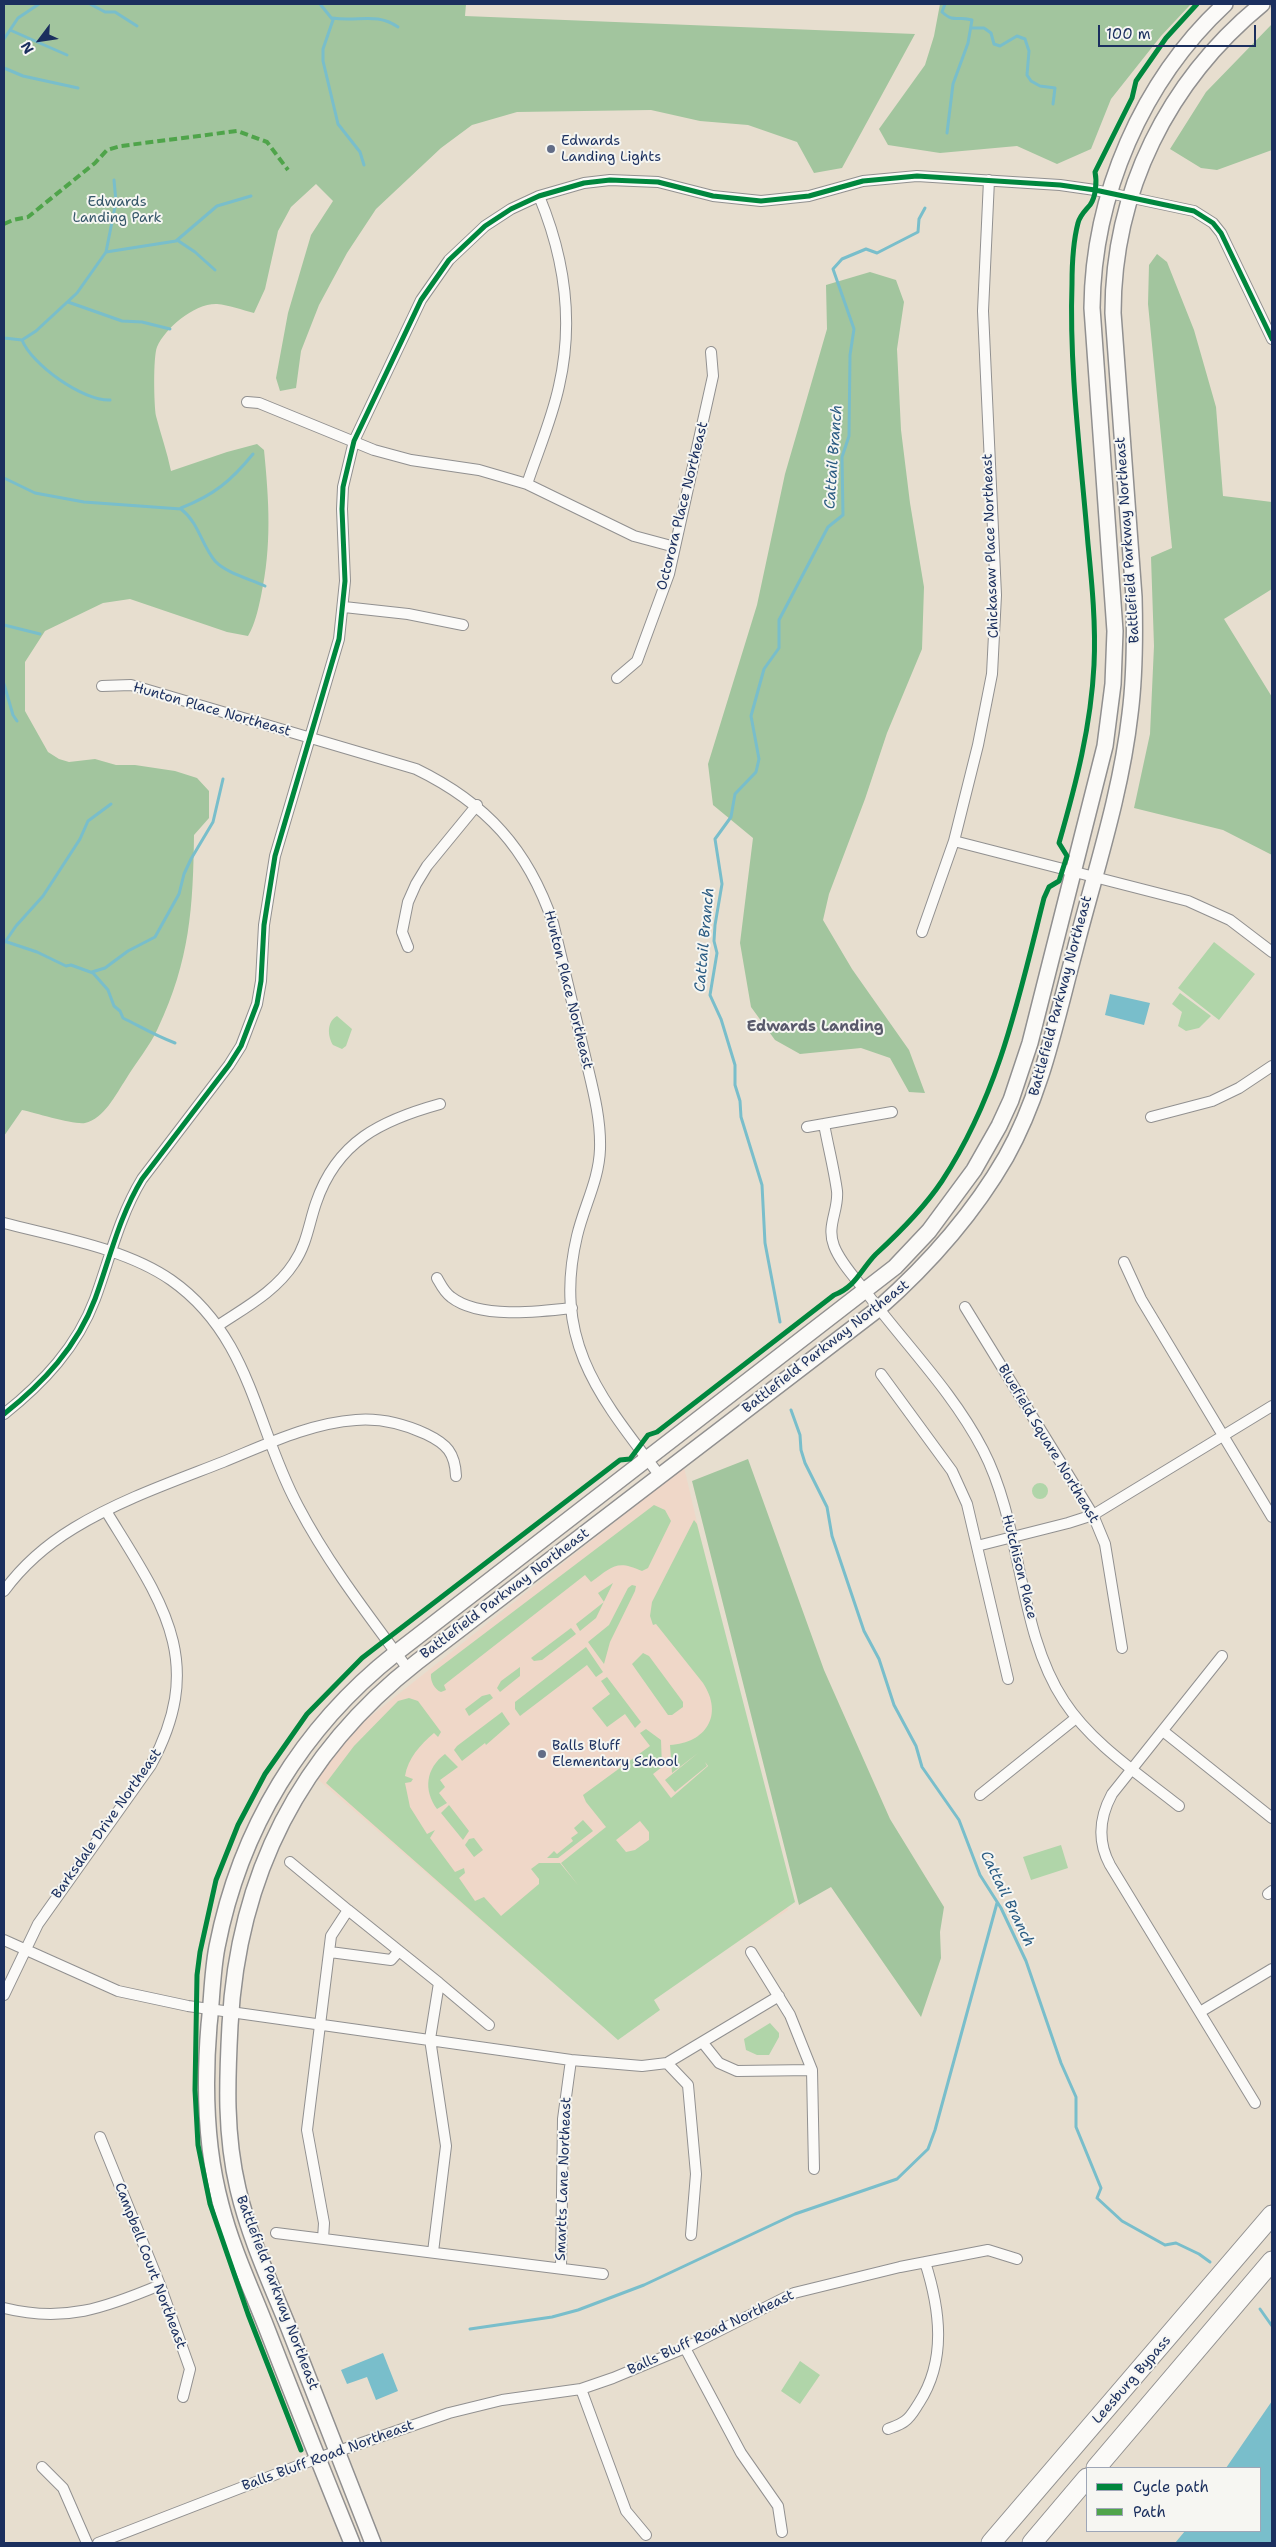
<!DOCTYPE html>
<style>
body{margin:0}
#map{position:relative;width:1276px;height:2547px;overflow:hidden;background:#e7decf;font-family:"Shantell Sans",sans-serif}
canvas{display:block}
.frame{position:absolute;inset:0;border:5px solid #1b2f5e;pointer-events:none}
.legend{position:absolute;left:1086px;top:2467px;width:175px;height:65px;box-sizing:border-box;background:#f6f6f2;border:1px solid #9ea6b7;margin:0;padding:6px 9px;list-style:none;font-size:15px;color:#1b2f5e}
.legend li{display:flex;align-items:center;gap:10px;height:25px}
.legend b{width:25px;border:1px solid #9ea6b7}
.north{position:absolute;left:15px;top:15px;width:50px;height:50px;-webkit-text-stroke:4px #f6f6f2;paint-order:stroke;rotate:239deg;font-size:14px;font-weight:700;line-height:20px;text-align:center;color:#1b2f5e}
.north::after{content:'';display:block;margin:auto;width:18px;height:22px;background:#1b2f5e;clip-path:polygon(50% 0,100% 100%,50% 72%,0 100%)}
.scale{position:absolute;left:1098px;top:25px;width:158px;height:22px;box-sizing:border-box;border:2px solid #1b2f5e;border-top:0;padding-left:6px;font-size:15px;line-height:18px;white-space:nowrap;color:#1b2f5e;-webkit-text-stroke:4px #f6f6f2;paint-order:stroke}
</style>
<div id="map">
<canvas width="1276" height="2547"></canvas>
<div class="frame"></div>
<ul class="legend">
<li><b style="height:6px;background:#00873e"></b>Cycle path</li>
<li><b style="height:6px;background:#4fa44a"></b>Path</li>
</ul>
<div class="north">N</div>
<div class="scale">100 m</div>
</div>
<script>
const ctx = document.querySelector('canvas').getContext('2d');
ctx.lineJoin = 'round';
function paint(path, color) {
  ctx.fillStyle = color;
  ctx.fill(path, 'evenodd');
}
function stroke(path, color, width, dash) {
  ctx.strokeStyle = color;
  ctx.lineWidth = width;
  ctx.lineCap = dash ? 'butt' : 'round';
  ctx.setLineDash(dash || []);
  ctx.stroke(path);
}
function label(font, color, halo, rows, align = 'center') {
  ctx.font = font + ' "Shantell Sans",sans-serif';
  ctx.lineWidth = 4;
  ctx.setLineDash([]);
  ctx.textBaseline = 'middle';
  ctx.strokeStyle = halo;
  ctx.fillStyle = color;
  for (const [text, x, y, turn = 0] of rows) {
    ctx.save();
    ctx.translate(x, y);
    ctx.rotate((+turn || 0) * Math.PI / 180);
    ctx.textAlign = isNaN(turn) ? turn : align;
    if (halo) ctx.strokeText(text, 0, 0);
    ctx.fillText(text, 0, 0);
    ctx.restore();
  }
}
paint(new Path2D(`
 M684 1467 788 1910 603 2026 314 1776 352 1731Z`), '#efd7c8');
paint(new Path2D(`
 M1214 942 1255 974 1219 1020 1178 988Z
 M1180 993 1211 1016 1199 1028 1186 1031 1178 1026 1182 1012 1172 1004Z
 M337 1016 352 1029 346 1046 342 1049 333 1045C328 1037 326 1022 337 1016Z
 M1032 1491a8 8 0 1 1 16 0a8 8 0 1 1-16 0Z
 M654 1505 665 1510 671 1521 648 1568 642 1571C616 1559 612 1567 591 1582L585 1575 444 1685 446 1690 441 1692C435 1690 430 1681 431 1674Z
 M694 1520 697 1524 795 1902 654 2000 660 2010 618 2040 326 1783 354 1746 398 1701 409 1698 418 1701 441 1732 438 1737 434 1733C420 1745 408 1758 405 1776L413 1779 411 1782 405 1783 410 1807 427 1834 435 1830 430 1838 455 1872 464 1868 465 1873 459 1878 475 1901 484 1897 501 1916 539 1884V1879L531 1869 539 1863H560L578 1885 561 1863 606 1827 586 1802 583 1795 650 1746 640 1733 646 1729 661 1740 662 1767 653 1774 671 1798 708 1766 705 1762 707 1766 675 1792 665 1780 698 1753 672 1773 670 1745C706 1743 724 1715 703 1683L656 1624 653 1625 650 1616 652 1602ZM640 1821 649 1832V1840L635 1850 626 1852 616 1840Z
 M613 1583 596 1618 580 1631 576 1624 604 1602 598 1593Z
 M632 1585 636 1586 635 1591 610 1642 604 1664 588 1642 609 1625 628 1588Z
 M571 1628 576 1634 542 1660 534 1661 531 1658Z
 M586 1647 603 1672 596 1677 587 1665 520 1716 515 1709V1702Z
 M643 1653 649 1656 683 1702V1707L672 1715H668L632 1664Z
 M520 1667V1676L500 1692 497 1688 501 1681Z
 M607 1677 641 1722 635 1728 625 1714 607 1727 592 1708 610 1694 601 1681Z
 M490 1694 493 1698 469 1716 465 1709 482 1696Z
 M502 1712 510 1724 486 1745 485 1743 462 1761 454 1750 457 1746Z
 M445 1754 458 1767 440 1780 445 1787 439 1793 447 1803 437 1809C423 1790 426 1768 445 1754Z
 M449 1805 469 1831 463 1840 441 1813Z
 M583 1820 593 1831 558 1858H547L554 1851 557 1854 573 1841 571 1838 578 1833 574 1828Z
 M474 1838 483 1850 474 1857 465 1845 469 1839Z
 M1061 1845 1068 1868 1031 1880 1023 1857Z
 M770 2023 779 2033V2037L769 2055H757L746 2050 744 2039Z
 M800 2361 820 2375 800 2404 781 2391Z`), '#b0d5a9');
paint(new Path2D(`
 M4 4H466L465 16 915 34 842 168 814 173 797 142 748 125 700 121 651 110 517 112 472 125 441 148 376 209 347 253 319 305 301 351 296 388 280 391 276 378 288 313 311 235 333 201 316 184 291 207 278 231 265 289 254 313C242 310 229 305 217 304 195 303 165 328 157 347 153 357 154 405 156 416 161 435 167 452 171 471L227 452 257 444 264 450C269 501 272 545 261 596 258 610 255 624 248 636L227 632 130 599 103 603 45 631 25 662V711L48 752 59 759 69 762 95 759 116 765H135L175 771 197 778 209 791V818L194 835C193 908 190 960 158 1028 150 1046 136 1062 126 1079 116 1094 104 1119 85 1123 74 1125 36 1113 22 1110L4 1136Z
 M940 4H1191L1161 36 1111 99 1091 149 1057 164 1017 146 940 153 888 145 879 129 925 65 934 36Z
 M1272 24V150L1217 170 1201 168 1170 149 1206 92Z
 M1157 254 1167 262 1194 330 1216 407 1223 496 1272 502V589L1224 619 1272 697V855L1223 830 1134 808 1150 734 1154 646 1151 557 1172 548 1148 304 1149 265Z
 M870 272 896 280 904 302 897 349 901 430 910 503 924 587 922 649 887 733 865 799 829 894 823 920 852 969 909 1050 925 1093 909 1092 890 1058 861 1048 800 1054 775 1040 751 1007 740 943 753 838 713 805 708 764 757 605 785 474 827 329 826 285Z
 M748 1459 824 1670 890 1819 944 1907 940 1932 941 1958 921 2017 831 1887 799 1905 692 1481Z`), '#a2c59e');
paint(new Path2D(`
 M1110 994 1150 1003 1144 1025 1105 1015Z
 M383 2353 398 2391 376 2400 367 2377 347 2384 341 2370Z
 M1272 2401V2543H1175L1185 2531H1260V2468H1226Z`), '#79becb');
stroke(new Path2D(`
 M90 4 105 12H115L137 26
 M320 4 333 20 323 49V61L338 124 360 152 364 165
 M945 4 942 12C955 24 958 15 972 20L968 43 953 84 947 133
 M332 18C359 22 376 12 398 27
 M971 28H984L991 33 994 44 1000 46 1017 36 1025 39 1029 51 1027 75 1031 81 1040 86 1055 88 1053 104
 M10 30 67 55
 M4 39 18 18 39 4
 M4 68 23 76 78 88
 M177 240 195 252 215 270
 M106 252 116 202 114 180
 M68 302 122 321 142 322 170 329
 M4 338 22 340 36 331 77 293 106 252 176 241 217 206 251 196
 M22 340C32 365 83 401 110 400
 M4 478 35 493 84 502 181 509C199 523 201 544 215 561 226 573 250 579 265 586
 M181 508C214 495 231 481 253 454
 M4 625 40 634
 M4 684 13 715 17 721
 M4 941 37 952 66 966 71 965 93 973 108 990 114 1006 120 1011 123 1018C141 1027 156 1036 175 1043
 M5 942 16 926 43 896 80 839 88 821 111 804
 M92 972 105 968 128 951 155 937 179 894 184 874 191 859 213 822 223 779
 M780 1322 765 1243 762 1185 741 1117 740 1101 735 1085V1065L721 1019 710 995 717 953 714 941 715 925 722 884 715 839 731 817 735 794 756 772 759 759 751 716 764 669 779 648V620L828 527 843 515 842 457 849 436 850 355 854 329 833 269 842 259 866 249 877 253 918 232 919 219 925 208
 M791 1410 800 1435 801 1450 805 1463 827 1507 832 1536 864 1631 879 1659 894 1705 916 1746 922 1767 959 1820 980 1875 1001 1908 1026 1961 1061 2063 1076 2097V2127L1101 2188 1097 2198 1122 2221 1165 2245 1176 2243 1199 2254 1210 2262
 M1260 2309 1272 2326
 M470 2329 552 2317 578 2310 644 2285 795 2214 897 2179 928 2149 935 2130 997 1903`), '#79becb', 3);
const street = new Path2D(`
 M247 402 259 403 374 450 411 460 479 470 527 484 634 536 675 547
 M527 484C538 451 552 419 559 386 574 321 564 256 539 196
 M344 607 408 614 463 625
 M617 678 637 661 669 574 713 376 711 352
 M102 686 131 685 416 769C486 803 528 849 553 923 564 967 574 1011 585 1056 592 1086 601 1117 600 1149 599 1180 584 1206 577 1236 552 1342 600 1397 660 1476
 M954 841 1188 901 1230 920 1272 952
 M922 932 954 841 978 745 992 674 996 595 983 311 989 180
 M408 947 402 932 408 902 416 884 427 866 477 805
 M1151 1117 1212 1101 1239 1088 1272 1066
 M824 1124C828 1146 834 1169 837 1191 839 1210 826 1226 834 1246 840 1262 855 1278 866 1292 905 1344 953 1392 983 1450 1023 1527 1017 1630 1064 1701 1092 1744 1139 1774 1179 1806
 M807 1127 892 1112
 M4 1223C57 1237 125 1248 171 1280 251 1336 255 1426 298 1506 329 1565 369 1616 408 1669
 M1124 1262 1141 1299 1272 1517
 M437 1278C441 1285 444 1292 451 1297 479 1319 538 1312 572 1308
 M965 1307 1093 1515 1105 1544 1122 1648
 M219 1325C246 1307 276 1291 294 1263 307 1244 309 1223 316 1203 337 1141 382 1120 440 1104
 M881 1374 952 1471 967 1504 1008 1679
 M4 1414C43 1383 77 1347 95 1299 110 1258 119 1217 142 1179L229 1065 241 1046 257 1004 261 981 264 925 275 856 339 639 345 581 342 509 343 487 354 441 421 300 449 260 485 226 511 209 539 196 584 183 610 180 658 182 713 196 761 201 809 196 863 181 917 176 1060 185 1095 190 1194 211 1213 223 1221 233 1272 339
 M977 1546 1068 1523 1093 1515 1272 1406
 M4 1591C23 1565 46 1545 74 1528 120 1500 172 1482 223 1462 265 1445 310 1423 356 1420 380 1418 404 1424 426 1434 447 1444 455 1453 456 1476
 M1222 1656 1112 1794C1099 1818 1097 1841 1110 1865L1255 2103
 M1163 1731 1272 1818
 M980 1795 1076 1718
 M290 1862 348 1910 331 1936 307 2130 324 2223 323 2239
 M1268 1894 1272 1891
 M348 1910 439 1983 430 2039 446 2146 433 2252
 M4 1940 118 1991 188 2006 571 2060 642 2066 667 2063 779 1996
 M330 1952 391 1960 399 1951
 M751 1952 790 2015 812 2070 814 2169
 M439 1983 489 2025
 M4 1995 38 1924 151 1765C208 1660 161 1601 106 1511
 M1200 2012 1272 1969
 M703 2043 719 2063 737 2071 812 2070
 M667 2063 688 2085 696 2174 691 2235
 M100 2137 160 2285 190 2369 183 2397
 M276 2233 603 2274
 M561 2268 563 2119 571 2060
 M4 2308C64 2323 105 2308 160 2285
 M685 2348 741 2453 778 2506 782 2532
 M581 2389 626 2511 646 2535
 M888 2429C893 2427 900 2425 905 2421 911 2417 915 2409 919 2403 947 2360 940 2309 925 2262
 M42 2467 63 2488 87 2543
 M98 2543 318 2458 449 2413 502 2400 581 2389 613 2378 685 2348 794 2293 900 2267 988 2250 1017 2259`);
const secondary = new Path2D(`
 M352 2543C323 2472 295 2401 267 2329 251 2288 232 2248 221 2205 205 2146 204 2086 209 2025 212 2000 212 1973 217 1947 240 1829 301 1728 396 1653L895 1267 929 1231 974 1170 999 1126 1011 1100 1030 1043 1105 746 1113 684 1115 631 1092 308C1093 195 1142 81 1225 4
 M373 2543C345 2471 316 2398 288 2326 270 2282 249 2236 238 2189 225 2134 227 2082 230 2025 238 1876 298 1755 417 1662L878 1309C929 1264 972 1216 1006 1157 1042 1093 1056 1020 1075 950 1095 872 1121 794 1130 714 1135 675 1135 636 1134 597L1113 313C1113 191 1168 81 1262 4`);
const highway = new Path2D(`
 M1096 2468 1272 2261
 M991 2543 1272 2215
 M1032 2543 1087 2478`);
stroke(street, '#919090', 12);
stroke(secondary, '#919090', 18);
stroke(highway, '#919090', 21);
stroke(street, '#fbfaf8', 10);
stroke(secondary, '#fbfaf8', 15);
stroke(highway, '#fbfaf8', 19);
stroke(new Path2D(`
 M4 224 13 220 28 217 95 163 107 150 121 146 237 131 267 142 288 170`), '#4fa44a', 4, [8, 4]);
stroke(new Path2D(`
 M4 1414C43 1383 77 1347 95 1299 110 1258 119 1217 142 1179L229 1065 241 1046 257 1004 261 981 264 925 275 856 339 639 345 581 342 509 343 487 354 441 421 300 449 260 485 226 511 209 539 196 584 183 610 180 658 182 713 196 761 201 809 196 863 181 917 176 1060 185 1095 190 1194 211 1213 223 1221 233 1272 339
 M301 2450 248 2314 210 2204 198 2145 195 2090 197 1975 200 1952 216 1880 238 1825 265 1774 307 1714 362 1658 620 1460 630 1459 648 1435 657 1432 834 1295C856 1287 861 1269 876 1254 900 1232 924 1208 942 1181 999 1094 1019 997 1044 898L1049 887 1059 881 1067 856 1059 843C1076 784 1091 726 1094 665 1096 625 1092 584 1088 544 1081 458 1069 370 1072 284 1072 264 1073 242 1078 223 1080 215 1085 211 1090 205 1096 197 1097 181 1095 172L1132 98 1136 81 1166 38 1197 4`), '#00873e', 5);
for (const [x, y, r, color] of [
 [551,149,5,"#626c86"],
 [542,1754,5,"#626c86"]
]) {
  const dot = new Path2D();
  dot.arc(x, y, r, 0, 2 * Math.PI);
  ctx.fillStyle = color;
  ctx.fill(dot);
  stroke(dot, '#f6f6f2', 2);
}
label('14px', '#1b2f5e', '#f6f6f2', [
 ["Edwards",561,141],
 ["Landing Lights",561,157],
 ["Balls Bluff",552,1746],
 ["Elementary School",552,1762]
], 'left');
label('14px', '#355669', '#f6f6f2', [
 ["Edwards",117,202],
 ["Landing Park",117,218]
]);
label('14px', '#1b2f5e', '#f6f6f2', [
 ["Octorora Place Northeast",683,506,-76],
 ["Battlefield Parkway Northeast",1128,540,-94],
 ["Chickasaw Place Northeast",991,546,-92],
 ["Hunton Place Northeast",212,710,16],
 ["Hunton Place Northeast",568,990,76],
 ["Battlefield Parkway Northeast",1061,996,-75],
 ["Battlefield Parkway Northeast",826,1347,-38],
 ["Bluefield Square Northeast",1048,1444,59],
 ["Hutchison Place",1019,1567,76],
 ["Battlefield Parkway Northeast",505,1594,-37],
 ["Barksdale Drive Northeast",107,1824,-55],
 ["Smartts Lane Northeast",564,2179,-88],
 ["Campbell Court Northeast",150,2266,69],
 ["Battlefield Parkway Northeast",277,2293,69],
 ["Balls Bluff Road Northeast",711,2333,-25],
 ["Leesburg Bypass",1132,2380,-49],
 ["Balls Bluff Road Northeast",328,2456,-20]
]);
label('italic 15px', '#2b5c83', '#f6f6f2', [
 ["Cattail Branch",834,457,-86],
 ["Cattail Branch",705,940,-85],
 ["Cattail Branch",1007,1899,64]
]);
label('bold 15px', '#595a6b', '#f6f6f2', [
 ["Edwards Landing",815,1027]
]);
</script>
